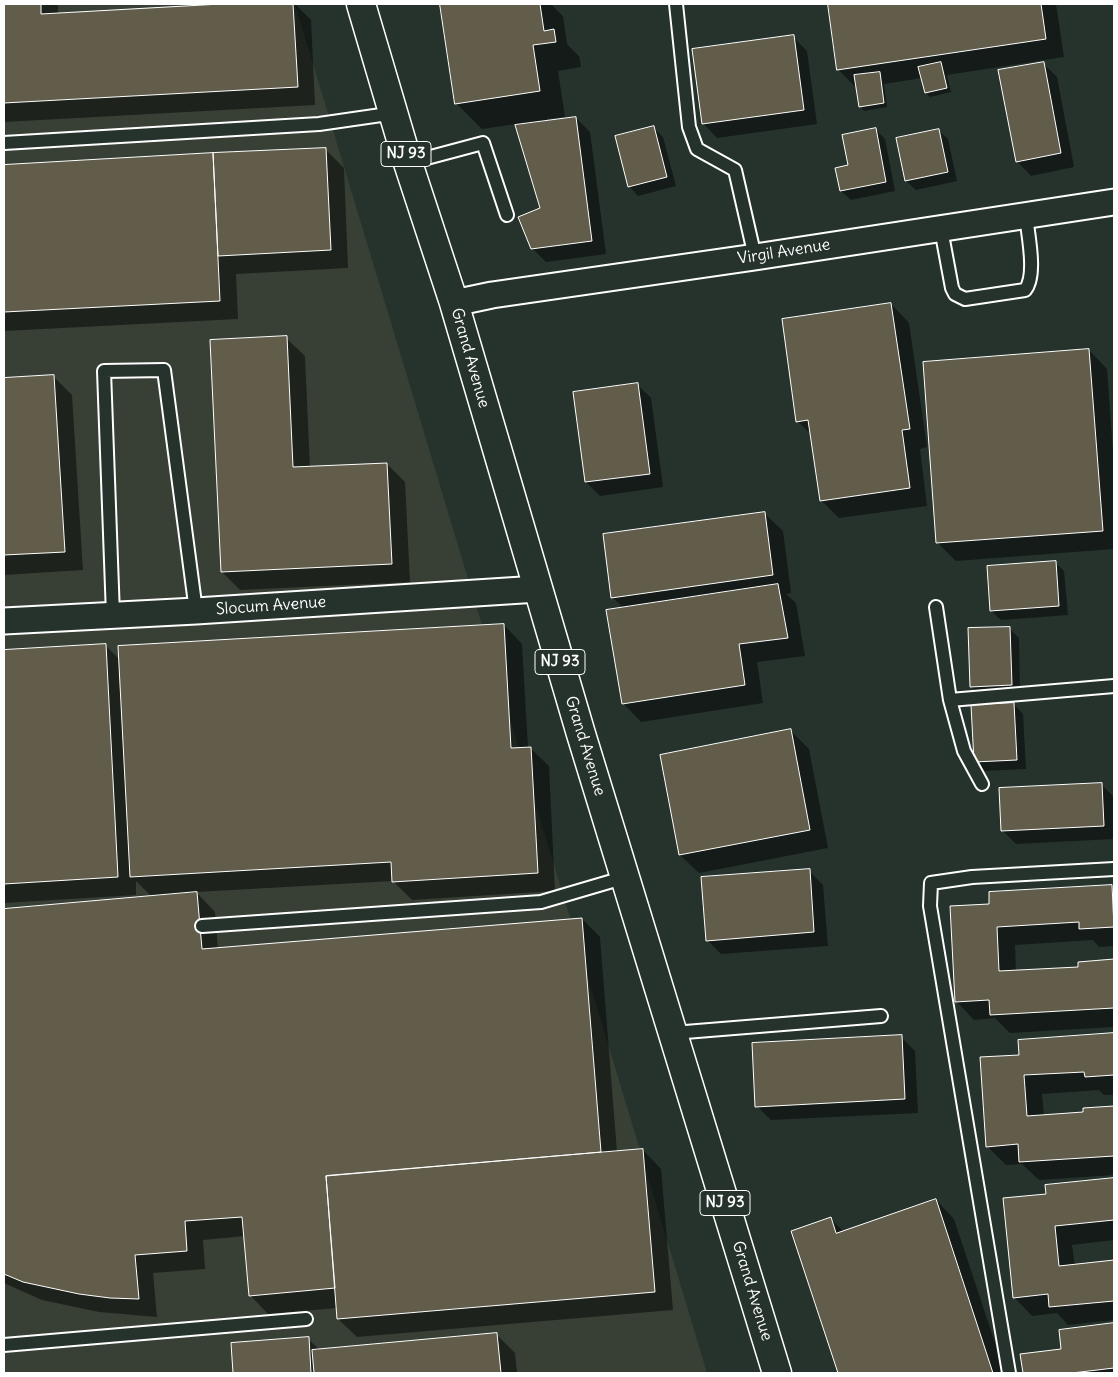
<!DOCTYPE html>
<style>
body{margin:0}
#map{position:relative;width:1118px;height:1377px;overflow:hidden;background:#26332d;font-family:Delius,sans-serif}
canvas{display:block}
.frame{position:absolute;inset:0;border:5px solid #fff;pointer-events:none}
</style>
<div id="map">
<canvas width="1118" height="1377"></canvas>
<div class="frame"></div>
</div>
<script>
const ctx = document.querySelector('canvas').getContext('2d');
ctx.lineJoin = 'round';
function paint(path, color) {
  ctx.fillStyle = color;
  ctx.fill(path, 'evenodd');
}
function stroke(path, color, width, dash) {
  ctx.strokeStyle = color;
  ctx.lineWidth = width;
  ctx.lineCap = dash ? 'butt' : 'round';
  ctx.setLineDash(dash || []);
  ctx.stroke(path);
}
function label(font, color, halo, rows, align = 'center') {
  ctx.font = font + ' Delius,sans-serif';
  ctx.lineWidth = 4;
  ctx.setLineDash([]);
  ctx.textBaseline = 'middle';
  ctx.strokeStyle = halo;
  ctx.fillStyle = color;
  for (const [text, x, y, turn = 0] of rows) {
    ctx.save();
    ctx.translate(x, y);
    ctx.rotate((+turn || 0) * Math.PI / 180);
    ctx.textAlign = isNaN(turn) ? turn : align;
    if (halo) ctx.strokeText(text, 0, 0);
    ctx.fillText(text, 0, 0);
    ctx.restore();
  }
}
paint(new Path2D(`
 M4 4H295L707 1373H4Z`), '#384036');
paint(new Path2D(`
 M4 4H58V14L244 4H295L311 20 315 105 4 122Z
 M442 4H551L563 16 567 44 579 56 581 67 558 71 565 117 547 119V122L576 118 590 132 606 254 546 262 532 248 541 209 516 124 482 129 456 103Z
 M829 4H1056L1064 57 947 75 951 92 930 97 926 93 922 78 884 84 887 107 864 111 860 106 857 89 839 70Z
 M793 37 807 51 817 124 717 138 703 123Z
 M1043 63 1057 77 1074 167 1031 176 1017 161Z
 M654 128 663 137 676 186 638 196 629 186Z
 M876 130 885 139 895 191 851 200 841 191 837 169 849 166Z
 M938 130 948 139 957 181 916 190 906 181 897 139Z
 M325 149 344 168 348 268 236 274 238 319 4 331V167Z
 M891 304 909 323 927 447 920 449 927 506 839 518 821 500 812 435 797 421Z
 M286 338 305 356 310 468 387 464 405 482 410 582 240 590 222 572Z
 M1089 350 1107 369 1114 465V549L956 561 938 543 924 363Z
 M53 376 72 395 83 570 4 575V379Z
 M637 384 651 398 663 487 600 496 586 482Z
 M764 513 783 531 791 593 786 594 796 603 805 656 757 662 763 703 641 722 623 703 624 608 612 597Z
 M1055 562 1064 571 1068 615 1001 620 991 611Z
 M504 625 522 644 528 748H530L549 766 555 891 412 900 393 881 196 892 215 912 218 949 582 919 600 937 617 1152 643 1150 661 1169 673 1310 357 1337 338 1319 337 1308 268 1314 250 1295 245 1236 203 1240 205 1269 153 1273 157 1317 99 1312 42 1300 4 1283V910L152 897 136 881V895L4 903V651L106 646 120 660Z
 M1010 629 1019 638 1020 694 980 695 971 686Z
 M1014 704 1023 714 1026 769 985 771 975 762Z
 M791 731 809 749 828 848 699 873 680 855 662 756Z
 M1102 785 1114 797V839L1016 844 1002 830Z
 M809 871 823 885 828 946 721 954 707 940Z
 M1112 886 1114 889V946L1099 947 1093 940 1015 945 1016 972 1079 968V963L1114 961V1027L1010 1033 995 1018 974 1020 956 1001 991 905Z
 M1114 1034V1095H1104L1099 1090 1042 1094 1044 1117 1084 1114V1109L1114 1107V1175L1039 1180 1022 1164 1006 1165 987 1146 1021 1056 1020 1041Z
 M901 1037 915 1051 918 1113 771 1120 757 1106Z
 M1114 1180V1240L1072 1245 1075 1266 1114 1261V1320L1068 1325 1057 1313 1032 1316 1014 1297 1048 1195 1047 1187Z
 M936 1200 954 1219 1005 1373H839L792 1231 831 1219 843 1231Z
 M1114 1324V1373H1024L1022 1355 1063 1350 1061 1331Z
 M497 1335 515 1353 517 1373H235L232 1345 308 1339 320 1350Z`), '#0007');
const building = new Path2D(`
 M4 4H41V14L221 4H293L298 87 4 103Z
 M440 4H540L544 31 554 29 556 42 533 45 540 91 455 104Z
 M828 4H1041L1046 39 837 70Z
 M794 35 804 110 702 124 692 49Z
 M941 62 947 88 925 93 918 67Z
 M1044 62 1061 153 1016 162 998 70Z
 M880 72 884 103 859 107 854 75Z
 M576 117 592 241 531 249 518 217 540 208 515 125Z
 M654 126 667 177 628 187 615 136Z
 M876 128 886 182 840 191 835 168 848 165 842 135Z
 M939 129 948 172 905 181 896 138Z
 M326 148 331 250 218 256 213 153Z
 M213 153 220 301 4 312V165Z
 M891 303 910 429 902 430 910 488 820 501 808 420 796 422 782 319Z
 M287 336 293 467 387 463 392 564 221 572 210 340Z
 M1089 349 1103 531 936 543 923 362Z
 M54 375 65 552 4 555V378Z
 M638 383 650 474 585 482 573 392Z
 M765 512 773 575 611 598 603 534Z
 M1056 561 1059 606 990 611 987 566Z
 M778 584 788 638 739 644 745 685 622 704 606 610Z
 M504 624 511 748 531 747 538 873 392 882 391 862 130 877 118 646Z
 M1010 627 1012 685 970 687 968 628Z
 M106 644 118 877 4 884V650Z
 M1014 703 1017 760 974 762 971 705Z
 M791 729 810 830 679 855 660 755Z
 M1102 783 1104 826 1001 831 999 788Z
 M810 869 814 932 706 941 701 877Z
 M1112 885 1114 927 1079 929V922L997 927 999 971 1078 967V962L1114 959V1008L990 1015 989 1000 955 1002 950 906 989 904V892Z
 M197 892 202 949 582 918 601 1152 326 1176 335 1288 249 1296 242 1217 185 1221 187 1251 135 1255 139 1299 110 1298 79 1294 23 1282 4 1274V909Z
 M1114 1033V1075L1085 1077 1084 1072 1024 1075 1027 1116 1083 1112V1108L1114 1106V1156L1019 1162 1018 1144 986 1147 980 1057 1019 1055 1018 1040Z
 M902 1035 905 1099 755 1107 752 1043Z
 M643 1149 655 1292 337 1319 326 1176Z
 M1114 1178V1220L1055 1226 1059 1266 1114 1260V1301L1049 1307 1048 1294 1013 1298 1003 1198 1046 1194 1045 1185Z
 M936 1199 993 1373H838L791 1231 831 1217 836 1233Z
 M1114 1323V1368L1072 1373H1023L1020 1354 1061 1349 1059 1330Z
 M497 1333 501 1373H314L312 1350Z
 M309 1337 311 1373H233L231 1343Z`);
paint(building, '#615d4a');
stroke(building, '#fff', 1);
const service = new Path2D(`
 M676 4 689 127 697 149 735 170 755 257
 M4 143 319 124 395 113
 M408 163 483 143 507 215
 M941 229 952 288 955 294 965 299 1025 290C1037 276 1028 235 1026 216
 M936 607 950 700 1114 686
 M113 615 104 371 164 370 196 611
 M950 700 964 751 982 784
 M202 926 541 902 626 877
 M673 1033 881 1016
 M4 1345 306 1319
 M1009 1373 930 906 931 883 972 877 1114 869`);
const minor = new Path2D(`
 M454 303 492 295 755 257 1114 202
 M4 621 196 611 538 589`);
const primary = new Path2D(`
 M361 4 408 163 454 303 581 734 777 1373`);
stroke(service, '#fff', 16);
stroke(minor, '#fff', 29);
stroke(primary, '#fff', 31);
stroke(service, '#26332d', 12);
stroke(minor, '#26332d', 25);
stroke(primary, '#26332d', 28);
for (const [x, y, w] of [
 [406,154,50],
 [560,662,50],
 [725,1203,50]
]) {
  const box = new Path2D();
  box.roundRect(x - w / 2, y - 12.5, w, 25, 4);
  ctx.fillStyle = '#26332d';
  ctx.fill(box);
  stroke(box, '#fff', 1);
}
label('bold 15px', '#fff', null, [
 ["NJ 93",406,154],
 ["NJ 93",560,662],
 ["NJ 93",725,1203]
]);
label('16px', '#fff', '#26332d', [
 ["Virgil Avenue",784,252,-9],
 ["Grand Avenue",470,358,74],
 ["Slocum Avenue",271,606,-4],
 ["Grand Avenue",585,746,73],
 ["Grand Avenue",752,1291,73]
]);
</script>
